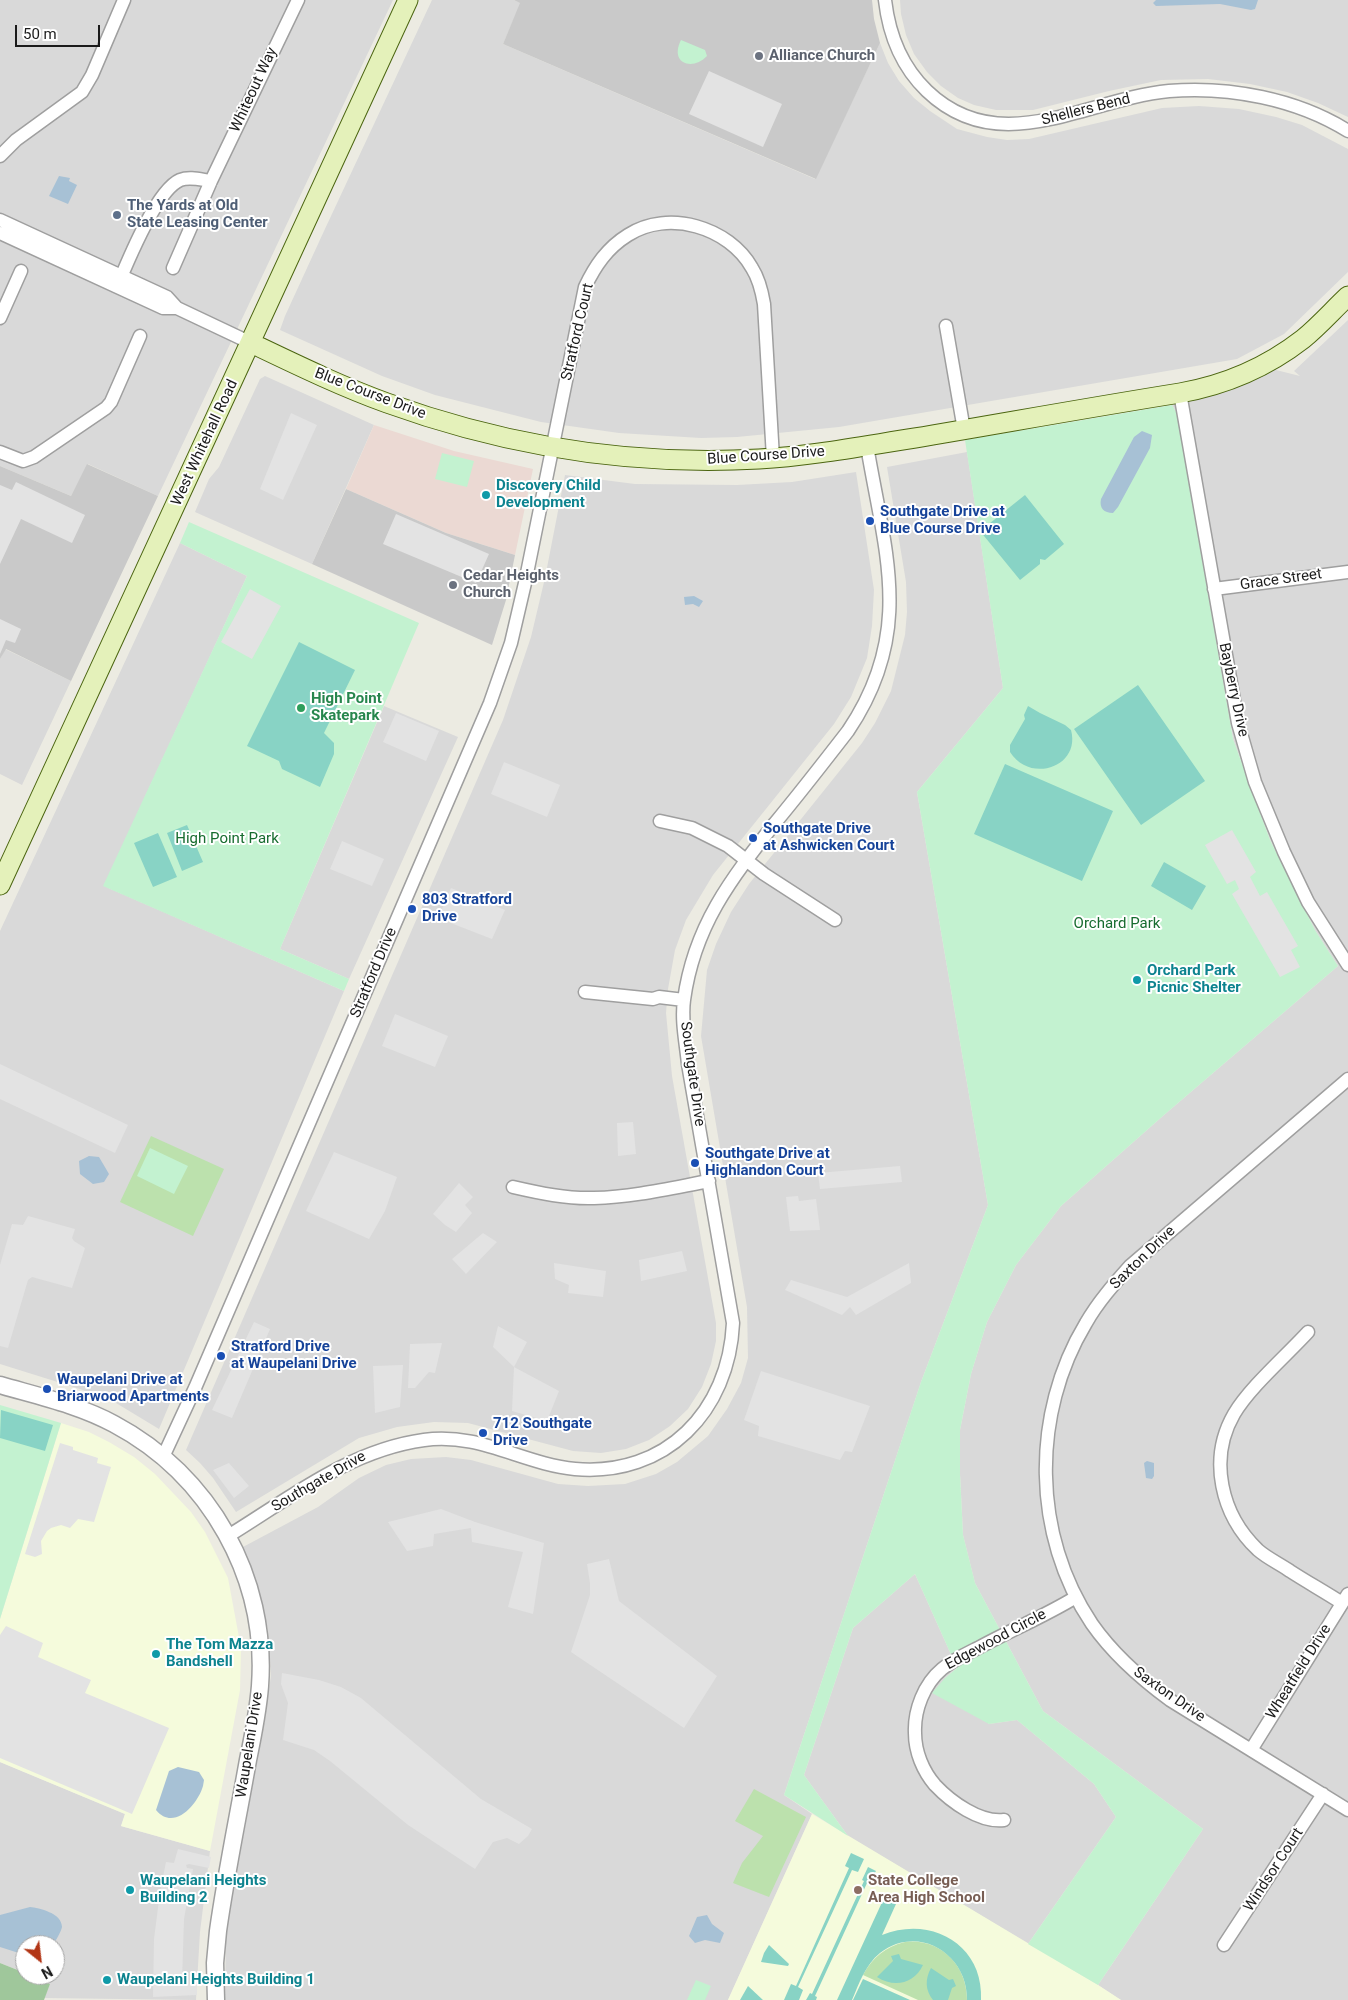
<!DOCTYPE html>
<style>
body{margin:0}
#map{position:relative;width:1348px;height:2000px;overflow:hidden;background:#ecebe2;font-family:Roboto,sans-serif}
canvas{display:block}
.north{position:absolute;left:15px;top:1935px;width:50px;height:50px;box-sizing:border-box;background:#fff;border:1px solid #a4a4a4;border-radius:50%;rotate:151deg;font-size:14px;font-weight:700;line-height:20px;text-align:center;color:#1b1b1b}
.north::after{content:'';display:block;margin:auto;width:18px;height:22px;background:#b23515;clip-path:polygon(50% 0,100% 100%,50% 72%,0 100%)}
.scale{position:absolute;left:15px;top:25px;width:85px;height:22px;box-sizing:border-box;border:2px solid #1b1b1b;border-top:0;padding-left:6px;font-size:15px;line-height:18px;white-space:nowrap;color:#1b1b1b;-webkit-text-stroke:4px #fff;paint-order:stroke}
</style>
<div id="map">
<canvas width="1348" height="2000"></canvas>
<div class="north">N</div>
<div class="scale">50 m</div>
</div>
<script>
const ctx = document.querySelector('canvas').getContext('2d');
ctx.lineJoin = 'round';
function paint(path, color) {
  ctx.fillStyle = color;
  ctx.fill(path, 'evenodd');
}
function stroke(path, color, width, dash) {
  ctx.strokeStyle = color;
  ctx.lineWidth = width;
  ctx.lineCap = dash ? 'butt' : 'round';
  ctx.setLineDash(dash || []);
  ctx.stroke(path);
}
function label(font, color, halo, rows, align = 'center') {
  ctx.font = font + ' Roboto,sans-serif';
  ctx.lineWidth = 4;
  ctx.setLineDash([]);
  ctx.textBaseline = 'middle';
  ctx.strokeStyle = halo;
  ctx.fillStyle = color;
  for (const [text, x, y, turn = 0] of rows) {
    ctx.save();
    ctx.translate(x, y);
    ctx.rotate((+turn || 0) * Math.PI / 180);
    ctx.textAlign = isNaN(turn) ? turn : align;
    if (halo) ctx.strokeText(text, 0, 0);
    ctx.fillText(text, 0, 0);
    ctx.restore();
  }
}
paint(new Path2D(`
 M0 0H393L158 496 88 464 71 496 0 466Z
 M432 0H514L521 3 503 44 815 179 880 43 888 63 899 81 914 98 930 111 957 129 987 137 1007 140 1029 139 1162 108 1199 106 1239 109 1276 117 1302 125 1348 149V272L1284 334 1237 359 839 427 737 437 701 438 619 433 541 422 435 395 382 376 280 330 285 316 324 231Z
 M900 0H1348V117L1318 103 1287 92 1250 84 1208 79 1161 80 1109 91 1033 110H996L974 105 958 98 941 86 927 72 914 54 906 35 901 14Z
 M1348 320V2000H1121L1098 1985 1203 1829 1043 1711 975 1583 963 1535 960 1474V1430L971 1374 987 1322 1016 1265 1061 1206 1164 1115 1338 966 1315 930 1270 840 1233 739 1179 426 1176 412 1172 405 1170 395 1260 366 1300 376 1294 371Z
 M265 376 374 425 312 564 195 512 209 479 219 467 260 379Z
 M967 452 1003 688 917 792 988 1205 921 1382 784 1795 812 1814 728 2000H225L226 1929 265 1719 271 1675 268 1630 261 1600 243 1547 318 1507 359 1478 386 1465 411 1459 446 1457 471 1460 558 1484 588 1486 625 1484 656 1474 677 1462 708 1436 727 1409 741 1383 748 1358 747 1307 701 1036 707 970 716 944 731 912 749 884 862 743 875 723 891 691 905 635 907 612 906 582 887 467Z
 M856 472 874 590 872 626 867 658 851 697 834 724 713 875 686 920 675 950 668 989 666 1013 672 1076 716 1323V1341L711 1364 702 1387 688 1409 670 1426 649 1440 626 1449 601 1453 573 1451 468 1423 434 1422 397 1427 359 1438 236 1512 213 1478 200 1463 186 1450 503 720 531 637 545 578 565 475 635 484 737 485 792 482Z
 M180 543 247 576 104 886 344 991 159 1429 116 1403 80 1389 0 1364V931Z
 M5 649 71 681 22 785 0 774V659Z
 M384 706 458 737 349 979 280 949Z
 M915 1574 957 1668 945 1678 989 1724 1017 1720 1094 1784 1116 1817 1028 1944 848 1836 804 1775 853 1628Z
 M0 1762 125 1814 121 1826 210 1851 200 1932 196 2000 44 1998 50 1984 29 1975H55V1945H25V1973L0 1963Z`), '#d9d9d9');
paint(new Path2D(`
 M374 425 454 451 533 469 515 555 446 533 346 489Z`), '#ebd9d3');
paint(new Path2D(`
 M61 1423 89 1432 109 1442 134 1457 155 1474 191 1512 205 1532 228 1578 241 1648 240 1690 210 1851 121 1826 125 1814 0 1762V1619Z
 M812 1814 1098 1985 1121 2000H728Z`), '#f5fbdc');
paint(new Path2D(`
 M514 0H872L874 19 880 43 816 179 503 44 520 3Z
 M87 464 158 496 71 681 6 649 0 659V466L71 496Z
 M346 489 446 533 515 555 506 600 492 645 312 564Z`), '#c9c9c9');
paint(new Path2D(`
 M151 1136 224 1169 193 1236 120 1202Z
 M754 1789 806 1817 769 1897 733 1883 742 1863 763 1836 735 1821Z
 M905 1942C940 1938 967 1965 967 2000H918L863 1975C873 1957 885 1947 905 1942Z`), '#bce1ad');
paint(new Path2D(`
 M0 1963 25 1973V1975L50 1984 44 2000H0Z`), '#9fc79b');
paint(new Path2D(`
 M681 40 705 50 707 56C693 71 669 64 681 40Z
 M1172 405 1176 412 1179 426 1233 739 1270 840 1315 930 1338 966 1164 1115 1061 1206 1016 1265 987 1322 971 1374 960 1430V1474L963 1535 975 1583 1043 1711 1203 1829 1098 1985 1028 1944 1116 1817 1094 1784 1017 1720 989 1724 932 1693 945 1678 957 1668 915 1574 853 1628 804 1775 848 1836 784 1795 921 1382 988 1205 917 792 1003 688 965 440Z
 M442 453 474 461 467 487 435 479Z
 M189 522 419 623 280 949 349 979 344 991 103 886 247 576 180 543Z
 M150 1148 188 1166 174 1194 137 1176Z
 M0 1405 61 1423 0 1619Z
 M696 1980 711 1986 705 2000H687Z`), '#c3f2d0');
paint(new Path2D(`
 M1025 495 1064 544 1045 560 1040 559V564L1020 580 980 531 999 516H1004L1005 511Z
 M299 642 355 670 324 733 334 743V754L320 787 282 769 279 761 247 746Z
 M1138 685 1205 781 1141 825 1074 729Z
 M1028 706 1040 713 1065 725 1071 730C1081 767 1030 784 1010 752V745L1025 719 1024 715Z
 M1005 764 1113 811 1082 881 974 834Z
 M187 825 203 862 182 871 167 833Z
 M158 833 177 877 153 887 134 843Z
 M1164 862 1206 886 1192 910 1151 886Z
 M1 1410 53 1425 45 1451 0 1438Z
 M851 1853 864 1859 858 1872 852 1870 798 1987 803 1990 799 2000H784L791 1984 796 1986 849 1868 845 1866Z
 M868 1867 876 1871 869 1883H867L815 1996 817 1997 816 2000H806L810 1993 812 1994 864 1881 862 1880Z
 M884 1898 896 1904 882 1935C930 1915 984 1944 981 2000H967C968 1954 918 1923 880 1953 865 1965 859 1984 852 2000H837Z
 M769 1945 789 1964 788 1966 761 1962 764 1953Z
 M899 1954 901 1959 923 1965C914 1984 894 1988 877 1977L893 1961 891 1956Z
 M931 1968 949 1980 953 1979 956 1986 952 1988 948 2000H933C925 1990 925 1979 931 1968Z
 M863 1979 910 2000H853Z
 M748 1986 763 2000H740Z`), '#88d3c5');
paint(new Path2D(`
 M709 71 782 104 763 147 689 114Z
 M291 413 317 425 283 500 260 489Z
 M16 482 85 515 72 543 21 519 0 564V485L12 490Z
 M396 514 489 554 476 583 383 544Z
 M250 589 281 606 252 659 221 642Z
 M0 619 21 629 15 643 6 640 0 654Z
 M396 713 439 731 426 761 383 742Z
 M504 762 560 785 547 817 491 794Z
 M1232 830 1256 872 1250 877 1260 896 1267 892 1298 946 1291 950 1300 967 1280 977 1232 894 1239 889 1235 880 1227 884 1205 845Z
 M342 841 384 859 372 886 330 869Z
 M451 888 505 910 492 939 438 918Z
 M395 1014 448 1036 435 1067 382 1046Z
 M0 1064 128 1125 115 1153 0 1099Z
 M633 1122 636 1154 618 1156 617 1123Z
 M334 1152 397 1177 385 1211 369 1239 306 1211Z
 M900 1166 902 1182 820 1189 818 1173Z
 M459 1183 473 1197 465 1205 472 1213 456 1232 445 1225 433 1214Z
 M798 1196 799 1201 816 1199 820 1230 790 1231 786 1197Z
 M28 1216 75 1229 72 1238 74 1241 85 1248 72 1288 32 1277 28 1280 8 1348 0 1346V1265L12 1224 23 1225Z
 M483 1233 497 1242 466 1274 452 1259Z
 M682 1251 687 1271 641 1281 639 1260Z
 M554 1263 606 1271 603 1297 568 1293 569 1285 555 1279Z
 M909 1263 911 1283 856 1315 850 1307 842 1315 785 1290 791 1280 847 1297Z
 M254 1322 270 1329 232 1418 212 1410Z
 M498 1326 527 1342 514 1367 559 1391 547 1421 512 1411 514 1367 493 1347Z
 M442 1343 435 1373 429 1372 415 1388H408L410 1344Z
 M403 1365 400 1407 375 1413 373 1366Z
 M761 1371 870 1406 852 1452 845 1451 840 1460 758 1436 759 1426 744 1420Z
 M60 1443 73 1447V1450L98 1458 97 1463 111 1467 94 1522 78 1519 70 1528 61 1525 51 1528 47 1531 41 1541 42 1554 35 1557 25 1554Z
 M229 1463 249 1486 234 1498 213 1470Z
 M441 1509 475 1522 544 1543 533 1614 508 1607 523 1552 472 1542 471 1528 434 1534 433 1546 407 1551 388 1522Z
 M609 1559 619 1601 717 1676 684 1728 571 1652 590 1595V1583L587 1564Z
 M6 1626 43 1643 38 1657 91 1680 85 1693 169 1728 132 1814 0 1758V1635Z
 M282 1673 319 1680 341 1687 361 1698 481 1799 532 1829 528 1836 519 1844 507 1838 493 1842 475 1869 408 1825 330 1761 314 1750 283 1740 288 1703 281 1684Z
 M178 1849 211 1857 209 1868 189 1864 186 1865 187 1868 193 1869 184 1919 182 1980 174 1982 176 1985 197 1984V1995L153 1997 154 1939 160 1892 166 1862 174 1863Z`), '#e3e3e3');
paint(new Path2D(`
 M1156 0H1258L1255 9 1251 10 1220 4 1156 6 1153 3Z
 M59 176 70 178 69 181 77 185 68 204 49 196Z
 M1142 431 1152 435 1150 448 1118 507 1113 513C1104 513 1099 508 1101 499L1134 437Z
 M694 596 703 601 699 607 693 604 685 605 684 597Z
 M89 1156 99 1157 109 1174 104 1182 93 1184 80 1174 79 1161Z
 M1147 1461 1154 1463V1476L1152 1479 1146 1478 1144 1463Z
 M178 1767 199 1772 204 1780 203 1786C198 1804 174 1832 156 1810L169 1771Z
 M30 1907C39 1908 62 1913 62 1927 61 1932 56 1940 53 1945H25V1955L0 1947V1915Z
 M707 1915 712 1924 724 1933 720 1943 705 1940 695 1943 689 1936 697 1917Z`), '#a7c1d5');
const minor = new Path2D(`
 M885 0C889 35 901 66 927 91 1000 161 1086 99 1169 91 1229 86 1297 99 1348 131
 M0 156 16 140 82 92 92 75 124 0
 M0 220 167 297 177 308 251 343
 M0 233 163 308H177
 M173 268 211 181 298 0
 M119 282C129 258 157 190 180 180 190 176 202 180 211 181
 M0 318 21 271
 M946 326 964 430
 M1180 393 1238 723 1255 782 1284 852 1308 902 1348 965
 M0 452 23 461 34 457 106 408 111 402 140 336
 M1214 589 1348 572
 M660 821 692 828 728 846 764 874 835 920
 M585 992 653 999 659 997 684 1000
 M1348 1079 1130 1266C1114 1284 1098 1302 1086 1323 1031 1414 1032 1535 1092 1624 1113 1654 1140 1678 1170 1700L1348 1810
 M513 1187C539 1193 567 1199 594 1198 633 1197 671 1188 709 1181
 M1308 1332C1286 1356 1250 1387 1234 1414 1208 1459 1221 1515 1258 1550 1267 1558 1280 1564 1290 1571 1307 1582 1325 1592 1342 1603
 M163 1457 195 1388 490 703 511 643 525 583 585 287C595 266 607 248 628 235 668 209 729 227 752 268 759 279 762 292 764 304L773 458
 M228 1536C290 1498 350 1450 424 1440 479 1432 523 1464 575 1469 666 1477 729 1411 733 1323L688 1064C686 1043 681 1021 684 1000 694 926 731 879 775 823 800 793 824 762 848 731 915 632 885 553 867 446
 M1251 1750 1348 1594
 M1004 1820C980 1823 951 1802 935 1785 923 1771 915 1752 915 1733 914 1710 924 1684 942 1669 953 1660 966 1654 978 1648 1011 1630 1045 1616 1076 1597
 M1224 1945 1323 1794`);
const tertiary = new Path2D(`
 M0 1385C38 1396 79 1405 114 1424 210 1475 268 1578 260 1686 258 1711 253 1736 248 1760 238 1817 226 1874 218 1931L215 1963 216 2000`);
const secondary = new Path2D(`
 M251 343C295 364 340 386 387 403 506 446 632 466 759 459 811 456 863 446 915 438 1004 423 1092 407 1180 393 1225 385 1267 367 1303 339 1319 326 1333 310 1348 296
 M0 885 408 0`);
stroke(minor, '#9f9f9f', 15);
stroke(tertiary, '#9f9f9f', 19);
stroke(secondary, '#4b6510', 21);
stroke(minor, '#fff', 12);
stroke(tertiary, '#fff', 16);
stroke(secondary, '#e4f1ba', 19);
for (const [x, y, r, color] of [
 [759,56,5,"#6b7280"],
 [117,215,5,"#5c6f8a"],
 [486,495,5,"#0f9aa8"],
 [870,521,5,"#1a4fb4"],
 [453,585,5,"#6b7280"],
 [301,708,5,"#2e9e5b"],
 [753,838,5,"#1a4fb4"],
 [412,909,5,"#1a4fb4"],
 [1137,980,5,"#0f9aa8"],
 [695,1163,5,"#1a4fb4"],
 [221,1356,5,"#1a4fb4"],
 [47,1389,5,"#1a4fb4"],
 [483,1433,5,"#1a4fb4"],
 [156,1654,5,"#0f9aa8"],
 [130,1890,5,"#0f9aa8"],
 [858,1890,5,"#8d6e63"],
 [107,1980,5,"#0f9aa8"]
]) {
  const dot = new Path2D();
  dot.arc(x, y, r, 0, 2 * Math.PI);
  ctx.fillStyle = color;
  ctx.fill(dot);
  stroke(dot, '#fff', 2);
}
label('bold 15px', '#5b616d', '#fff', [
 ["Alliance Church",769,56],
 ["Cedar Heights",463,576],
 ["Church",463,593]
], 'left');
label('15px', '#1b1b1b', '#fff', [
 ["Whiteout Way",254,90,-65],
 ["Shellers Bend",1086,110,-14],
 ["Stratford Court",578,332,-77],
 ["Blue Course Drive",370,394,21],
 ["West Whitehall Road",205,443,-65],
 ["Blue Course Drive",766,456,-4],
 ["Grace Street",1281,580,-8],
 ["Bayberry Drive",1233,690,78],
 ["Stratford Drive",374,973,-67],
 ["Southgate Drive",692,1074,82],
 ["Saxton Drive",1143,1258,-44],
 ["Southgate Drive",319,1482,-30],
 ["Edgewood Circle",996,1640,-28],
 ["Wheatfield Drive",1299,1672,-58],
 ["Saxton Drive",1169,1695,35],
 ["Waupelani Drive",250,1745,-81],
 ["Windsor Court",1274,1870,-57]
]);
label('bold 15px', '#4e5e75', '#fff', [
 ["The Yards at Old",127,206],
 ["State Leasing Center",127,223]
], 'left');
label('bold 15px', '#0d838f', '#fff', [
 ["Discovery Child",496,486],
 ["Development",496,503],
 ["Orchard Park",1147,971],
 ["Picnic Shelter",1147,988],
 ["The Tom Mazza",166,1645],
 ["Bandshell",166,1662],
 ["Waupelani Heights",140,1881],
 ["Building 2",140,1898],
 ["Waupelani Heights Building 1",117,1980]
], 'left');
label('bold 15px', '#164399', '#fff', [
 ["Southgate Drive at",880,512],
 ["Blue Course Drive",880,529],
 ["Southgate Drive",763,829],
 ["at Ashwicken Court",763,846],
 ["803 Stratford",422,900],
 ["Drive",422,917],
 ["Southgate Drive at",705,1154],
 ["Highlandon Court",705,1171],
 ["Stratford Drive",231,1347],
 ["at Waupelani Drive",231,1364],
 ["Waupelani Drive at",57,1380],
 ["Briarwood Apartments",57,1397],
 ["712 Southgate",493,1424],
 ["Drive",493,1441]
], 'left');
label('bold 15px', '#27864d', '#fff', [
 ["High Point",311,699],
 ["Skatepark",311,716]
], 'left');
label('15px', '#176c2f', '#fff', [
 ["High Point Park",227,839],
 ["Orchard Park",1117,924]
]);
label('bold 15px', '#785e54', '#fff', [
 ["State College",868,1881],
 ["Area High School",868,1898]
], 'left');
</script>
